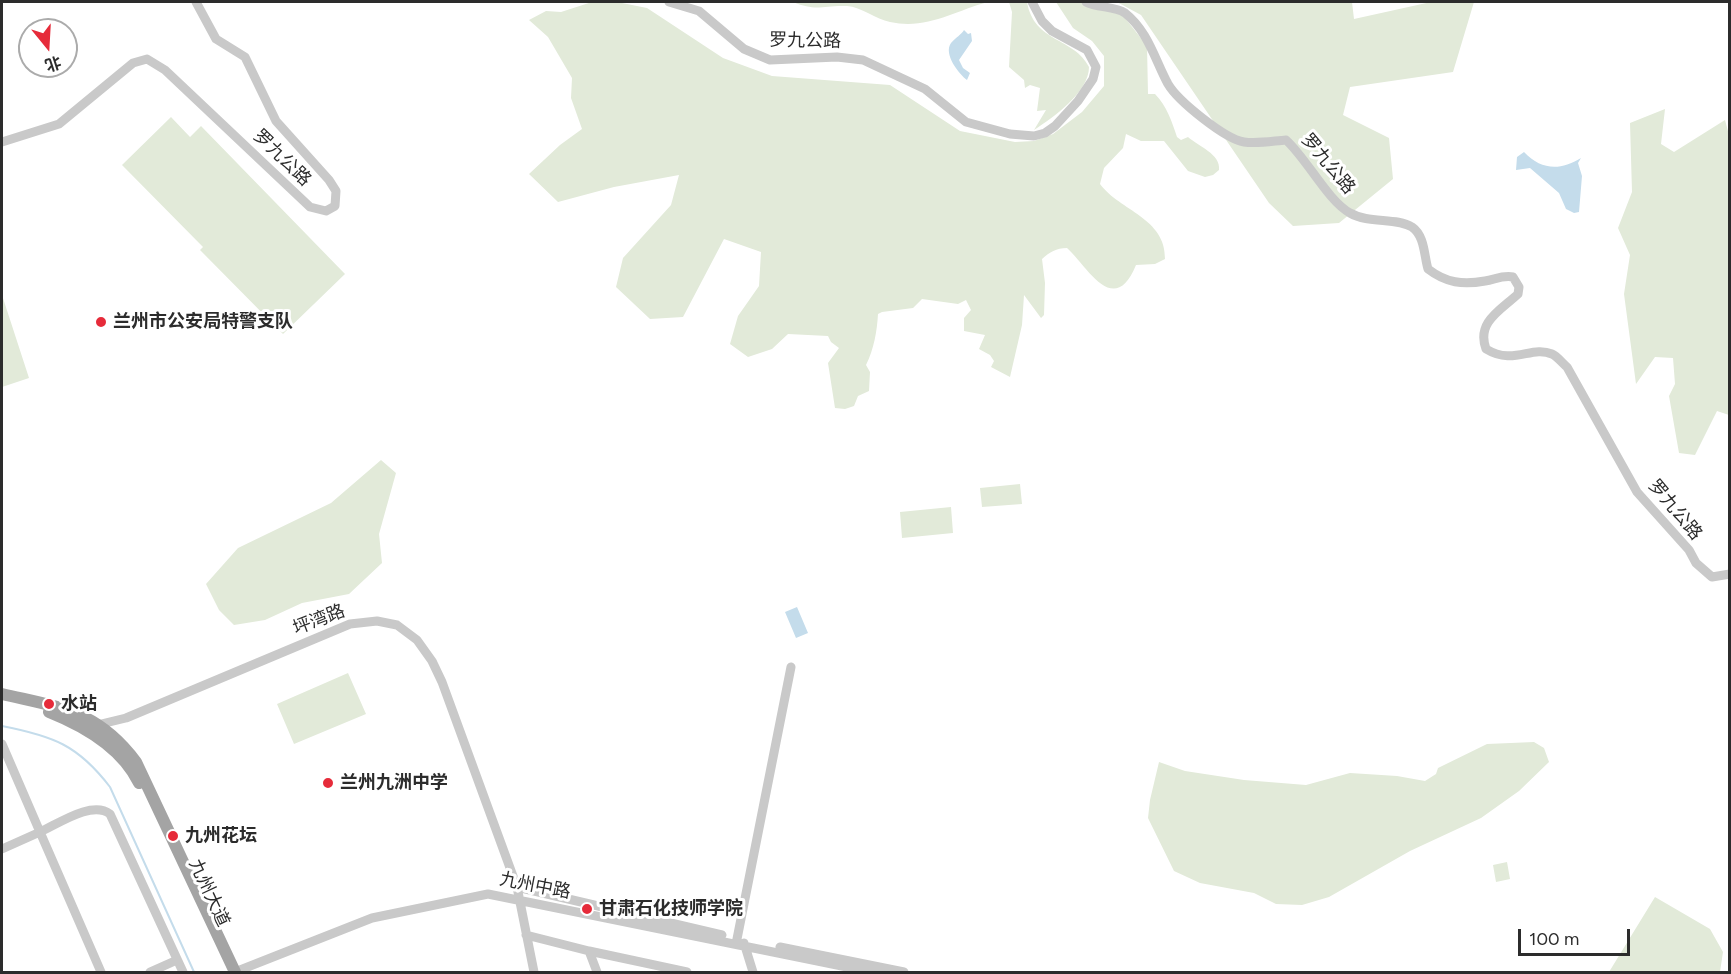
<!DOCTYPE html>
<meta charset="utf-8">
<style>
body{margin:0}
#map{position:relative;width:1731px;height:974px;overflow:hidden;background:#fff;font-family:Figtree,"Noto Sans SC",sans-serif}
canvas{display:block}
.frame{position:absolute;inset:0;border:3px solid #2c2c2c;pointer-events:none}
.north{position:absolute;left:18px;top:18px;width:60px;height:60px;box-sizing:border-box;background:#fff;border:2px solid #ababab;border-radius:50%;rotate:162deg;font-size:16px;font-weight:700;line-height:24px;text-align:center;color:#2c2c2c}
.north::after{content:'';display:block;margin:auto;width:21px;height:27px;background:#e62b3a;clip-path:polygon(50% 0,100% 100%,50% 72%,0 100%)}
.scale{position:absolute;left:1518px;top:929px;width:112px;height:27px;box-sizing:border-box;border:3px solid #2c2c2c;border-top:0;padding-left:8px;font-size:18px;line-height:21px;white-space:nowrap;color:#2c2c2c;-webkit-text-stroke:4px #fff;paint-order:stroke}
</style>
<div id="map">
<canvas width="1731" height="974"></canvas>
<div class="frame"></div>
<div class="north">北</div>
<div class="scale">100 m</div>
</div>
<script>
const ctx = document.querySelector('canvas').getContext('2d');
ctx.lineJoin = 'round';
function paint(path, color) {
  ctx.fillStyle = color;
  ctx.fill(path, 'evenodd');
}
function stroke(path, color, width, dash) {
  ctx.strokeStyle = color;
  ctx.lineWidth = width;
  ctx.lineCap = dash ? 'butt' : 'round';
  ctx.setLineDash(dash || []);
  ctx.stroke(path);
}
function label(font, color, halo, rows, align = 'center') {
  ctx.font = font + ' Figtree,"Noto Sans SC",sans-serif';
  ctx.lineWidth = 6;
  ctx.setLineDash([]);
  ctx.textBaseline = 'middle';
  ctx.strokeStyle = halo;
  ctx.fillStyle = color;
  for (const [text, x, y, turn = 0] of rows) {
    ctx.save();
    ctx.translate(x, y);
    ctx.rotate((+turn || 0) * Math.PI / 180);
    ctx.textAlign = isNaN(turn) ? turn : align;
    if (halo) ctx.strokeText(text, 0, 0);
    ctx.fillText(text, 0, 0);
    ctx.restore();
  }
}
paint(new Path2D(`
 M592 2H617L647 8 723 58 772 76 890 85 960 131 1015 142 1034 141 1053 134 1082 112 1104 86V56L1092 41 1073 28 1056 2H1080L1096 9 1122 14 1147 46 1148 94H1155C1167 106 1172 122 1177 137L1181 140 1188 137C1198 146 1221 154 1219 170L1213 175 1205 177 1188 171 1164 141H1141L1126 134 1123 148 1104 168 1100 184C1120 211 1166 218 1165 259L1155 264 1136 265C1114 319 1087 266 1067 248 1056 248 1050 252 1042 259L1045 283 1044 315 1041 318 1024 295 1022 325 1010 377 991 367 994 361 990 355 979 349 985 335 964 331V318L971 310 966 300 958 304 922 299 913 308 882 312 878 314C877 331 874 349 866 365L870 372 869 391 858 396 854 406 845 409 835 408 828 363 839 348 831 342 828 336 788 334 772 349 748 357 730 344 738 316 759 286 761 252 724 239 683 317 650 319 616 287 623 258 671 205 679 175 614 187 558 202 529 174 560 145 582 129 571 98 572 78 548 37 529 20 546 11 561 12Z
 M793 2H988C954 11 927 30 890 22 876 19 861 7 847 6 823 5 817 12 793 2Z
 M1009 2H1027C1034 43 1074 37 1089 67 1089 92 1054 117 1034 130L1046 110 1037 111 1040 88 1030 85 1025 88 1024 80 1009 67 1012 12Z
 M1117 2H1352L1354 19 1431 2H1474L1453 72 1350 87 1343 115 1389 138 1393 179 1339 223 1293 226 1269 203 1141 15Z
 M1665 109 1661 144 1674 152 1725 120 1729 135V415L1717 411 1695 455 1679 453 1669 396 1675 384 1673 358 1655 357 1636 384 1624 294 1630 255 1618 228 1632 192 1630 123Z
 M171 117 190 137 201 126 345 274 283 334 200 250 203 247 122 165Z
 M2 295 29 378 2 387Z
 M381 460 396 473 379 534 382 563 349 594 302 603 265 620 234 625 219 610 206 584 238 548 331 503Z
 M1020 484 1022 504 982 507 980 488Z
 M951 507 953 533 902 538 900 512Z
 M348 673 366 714 294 744 277 704Z
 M1534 742 1544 748 1549 762 1519 791 1481 818 1410 851 1329 897 1302 905 1276 904 1254 893 1200 883 1174 871 1148 818 1150 800 1159 762 1185 771 1244 780 1306 785 1350 773 1397 776 1425 781 1436 774 1438 768 1487 744Z
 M1507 862 1510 879 1496 882 1493 865Z
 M1655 897 1710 929 1723 952 1720 972H1609Z`), '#e2ead9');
paint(new Path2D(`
 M964 30 968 34 971 33 972 41 959 60 963 68 970 73 967 80C959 74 943 54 951 43 955 38 962 34 964 30Z
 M1524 152C1541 170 1560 171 1581 158L1578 163 1582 176 1579 212 1574 213 1566 209 1559 193 1530 168 1516 170 1517 157Z
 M797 607 808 633 796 638 785 612Z`), '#c4dceb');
stroke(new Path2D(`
 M2 726C53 736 78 745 110 787L194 972`), '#c4dceb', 2);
stroke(new Path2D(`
 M669 2 699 11 744 49 770 60 837 57 863 60 925 89 966 122 1010 134 1034 136 1045 133 1055 126 1078 101 1093 79 1096 67 1087 50 1052 31 1042 21 1032 2
 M1086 2C1097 8 1115 6 1125 13 1148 31 1155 60 1168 84 1178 101 1225 139 1244 142 1257 144 1273 141 1286 140 1307 159 1328 201 1350 213 1369 224 1396 217 1412 227 1425 236 1424 256 1428 269 1446 283 1463 285 1485 281 1496 279 1503 275 1513 277L1519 287 1518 294C1501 310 1476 322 1486 349 1514 366 1531 345 1552 354 1557 356 1563 364 1567 367L1637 492 1689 550 1696 563 1712 577 1730 574
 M2 142 59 124 133 63 147 59 165 70 310 207 326 211 335 206 336 191 329 180 276 121 245 57 216 39 196 2
 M97 725 126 718 350 624 377 621 397 625 417 640 432 661 442 682 517 887 534 972
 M2 744 40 832 2 849
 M517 887 722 935
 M526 935 589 951 597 972
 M744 943 753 972
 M736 944 791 667
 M780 947 904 972
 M589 951 687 972
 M101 972 40 832C58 824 92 800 110 814L183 972
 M150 972 177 960
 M235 972 372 918 488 894 871 972`), '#c9c9c9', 9);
stroke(new Path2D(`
 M2 694C61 708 97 710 136 762L235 972
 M49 712C84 726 122 748 139 783`), '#a4a4a4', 12);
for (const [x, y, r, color] of [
 [101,322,6,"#e62b3a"],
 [49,704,6,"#e62b3a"],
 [328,783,6,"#e62b3a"],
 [173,836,6,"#e62b3a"],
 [587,909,6,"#e62b3a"]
]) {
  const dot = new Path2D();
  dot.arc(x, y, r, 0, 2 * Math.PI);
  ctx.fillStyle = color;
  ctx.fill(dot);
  stroke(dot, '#fff', 2);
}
label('18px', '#2c2c2c', '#fff', [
 ["罗九公路",805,41,1],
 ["罗九公路",282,158,44],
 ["罗九公路",1328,164,50],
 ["罗九公路",1675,510,50],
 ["坪湾路",319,620,-21],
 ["九州中路",535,886,11],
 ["九州大道",209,893,65]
]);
label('bold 18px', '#2c2c2c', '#fff', [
 ["兰州市公安局特警支队",113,322],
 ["水站",61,704],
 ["兰州九洲中学",340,783],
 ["九州花坛",185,836],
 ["甘肃石化技师学院",599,909]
], 'left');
</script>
